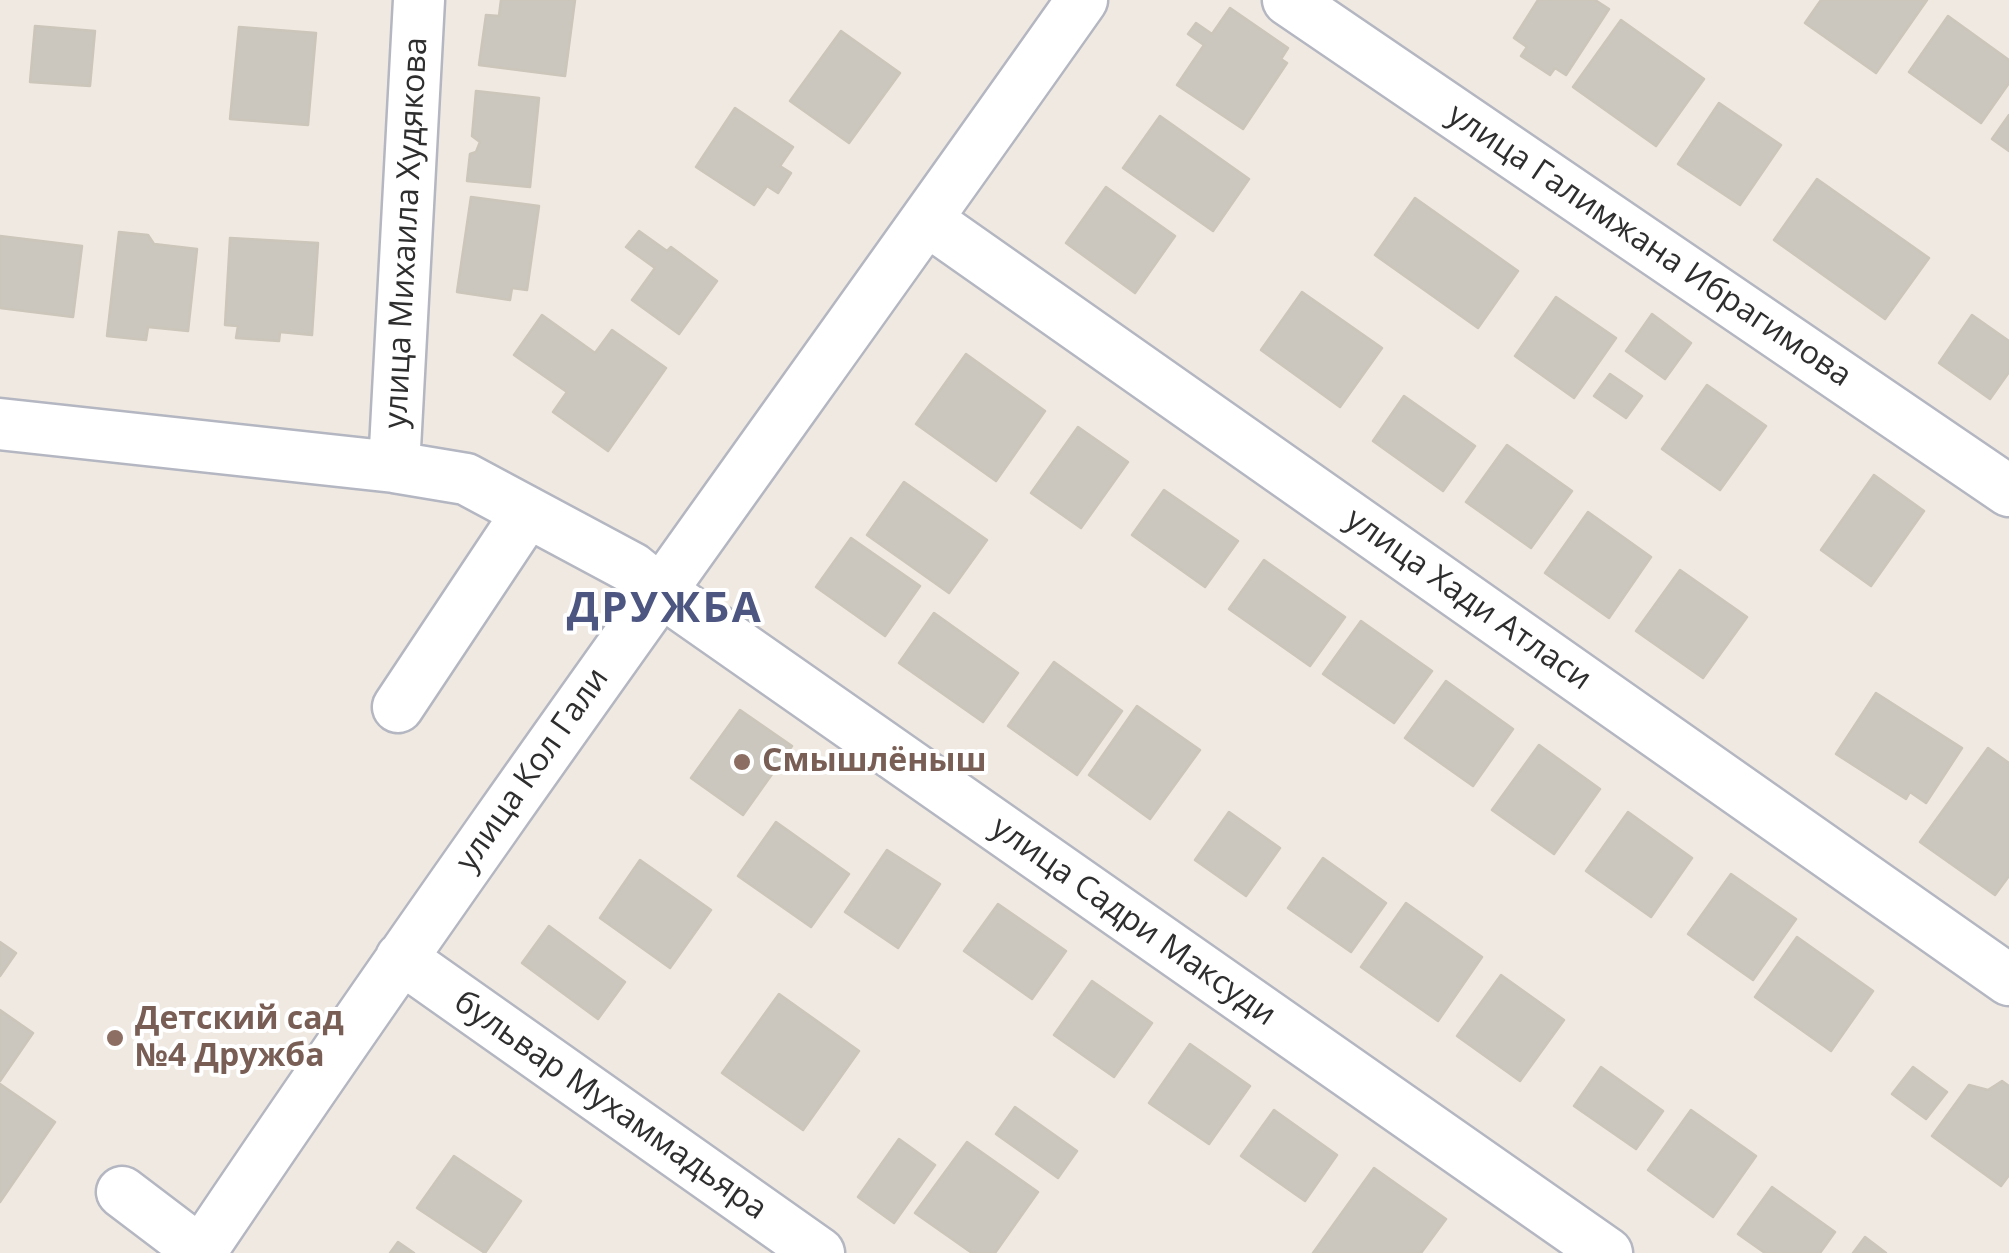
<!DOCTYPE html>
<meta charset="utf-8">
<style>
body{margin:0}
canvas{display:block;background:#efe9e1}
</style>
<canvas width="2009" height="1253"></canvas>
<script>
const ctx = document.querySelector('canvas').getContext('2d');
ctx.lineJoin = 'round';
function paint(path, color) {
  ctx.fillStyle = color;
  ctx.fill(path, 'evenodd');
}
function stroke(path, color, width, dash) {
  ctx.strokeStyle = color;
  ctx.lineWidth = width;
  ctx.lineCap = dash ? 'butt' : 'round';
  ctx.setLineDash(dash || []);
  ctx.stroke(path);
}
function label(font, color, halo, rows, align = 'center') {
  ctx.font = font + ' "Open Sans",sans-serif';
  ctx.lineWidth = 8;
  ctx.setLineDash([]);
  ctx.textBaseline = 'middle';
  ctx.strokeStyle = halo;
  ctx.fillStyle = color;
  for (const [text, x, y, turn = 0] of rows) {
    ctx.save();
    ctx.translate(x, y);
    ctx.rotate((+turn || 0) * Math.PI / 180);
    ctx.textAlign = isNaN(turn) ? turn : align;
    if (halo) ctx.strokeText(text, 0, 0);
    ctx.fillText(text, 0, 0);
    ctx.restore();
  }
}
const building = new Path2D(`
 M501 0H575L565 76 479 65 486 15 499 16Z
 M1538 0H1595L1609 9 1566 75 1555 68 1550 75 1521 56 1527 47 1514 38Z
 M1821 0H1927L1876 73 1805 23Z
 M1230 8 1288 48 1281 59 1287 63 1243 129 1177 85 1204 45 1188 34 1196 23 1212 34Z
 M1948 16 2009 60V83L1981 123 1909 72Z
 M1621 20 1704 79 1656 146 1573 87Z
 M35 26 95 31 90 86 30 82Z
 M239 27 316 33 308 125 230 119Z
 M841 31 900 73 849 143 790 101Z
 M476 91 539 98 530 187 467 181 470 154 476 152 480 142 472 136Z
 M1719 103 1781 145 1740 205 1678 164Z
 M735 108 793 147 780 166 791 173 778 193 767 186 754 205 696 167Z
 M2009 115V151L1992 139Z
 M1160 116 1249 179 1213 231 1123 168Z
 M1817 179 1929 258 1885 319 1774 240Z
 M1106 187 1175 236 1135 293 1066 243Z
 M471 197 539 206 527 290 512 288 510 300 457 292Z
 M1415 198 1518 271 1478 328 1375 255Z
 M639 231 667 251 671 247 717 281 679 334 632 300 655 268 626 247Z
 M119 232 148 235 154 244 197 249 188 331 148 327 146 340 107 336Z
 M0 236 82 246 73 317 0 308Z
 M230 238 318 243 312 335 280 332 279 341 236 338 238 326 225 325Z
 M1302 292 1382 348 1340 407 1261 350Z
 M1556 297 1616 338 1574 398 1515 356Z
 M1652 314 1691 343 1665 379 1626 351Z
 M542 315 595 353 612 330 666 368 608 451 553 412 567 392 514 355Z
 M1972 315 2009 341V372L1990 399 1939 363Z
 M966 354 1045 411 996 481 916 424Z
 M1610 374 1642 396 1626 418 1594 396Z
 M1707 385 1766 426 1720 490 1662 449Z
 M1404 396 1475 446 1443 491 1373 441Z
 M1078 427 1128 462 1081 528 1031 493Z
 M1507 445 1572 491 1531 548 1466 502Z
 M1874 475 1924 511 1871 586 1821 550Z
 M904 482 987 540 949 593 867 535Z
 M1164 490 1238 541 1205 587 1132 535Z
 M1588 512 1651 557 1609 618 1545 573Z
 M851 538 920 586 885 636 816 587Z
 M1264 560 1345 617 1310 666 1229 609Z
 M1680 570 1747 617 1703 678 1636 631Z
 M934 613 1018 673 983 722 899 663Z
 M1361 621 1432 671 1394 723 1323 674Z
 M1054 662 1122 711 1077 775 1008 726Z
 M1446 681 1513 729 1473 786 1405 738Z
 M1876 693 1962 748 1926 803 1910 792 1906 799 1836 754Z
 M1137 706 1200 750 1150 819 1089 775Z
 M740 710 792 746 743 815 691 778Z
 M1539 745 1600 789 1554 854 1492 810Z
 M1988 748 2009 763V876L1995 895 1920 842Z
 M1229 812 1280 848 1246 896 1195 860Z
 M1628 812 1692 858 1651 917 1586 871Z
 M776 822 849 874 811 927 738 876Z
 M887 850 940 884 898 948 845 912Z
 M1323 858 1386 903 1351 952 1288 908Z
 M640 860 711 910 670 968 600 918Z
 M1731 874 1796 919 1753 980 1688 934Z
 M1406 903 1482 957 1438 1021 1361 967Z
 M998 904 1066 951 1032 999 964 951Z
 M549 926 625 982 598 1019 522 963Z
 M1797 937 1873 991 1831 1051 1755 997Z
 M0 942 16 953 0 976Z
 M1501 975 1564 1020 1520 1081 1457 1036Z
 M1092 981 1152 1023 1114 1077 1054 1035Z
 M779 994 859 1051 803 1130 722 1073Z
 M0 1010 33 1033 0 1081Z
 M1190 1044 1250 1086 1209 1144 1149 1103Z
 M1601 1067 1663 1111 1636 1149 1574 1106Z
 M1913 1067 1947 1092 1926 1119 1892 1094Z
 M2002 1081 2009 1086V1175L2001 1186 1932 1136 1969 1085 1988 1090Z
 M0 1084 55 1122 0 1202Z
 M1015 1107 1077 1151 1058 1178 996 1134Z
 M1274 1110 1337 1155 1305 1201 1241 1156Z
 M1691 1110 1756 1156 1713 1217 1648 1170Z
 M899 1139 935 1165 894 1223 858 1197Z
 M967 1142 1038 1192 995 1253H972L915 1213Z
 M454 1156 521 1201 485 1253 417 1208Z
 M1374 1168 1446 1219 1421 1253H1313Z
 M1772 1187 1835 1232 1820 1253H1765L1738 1234Z
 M1865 1237 1886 1253H1853Z
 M398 1242 414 1253H390Z`);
paint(building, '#cbc7bf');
stroke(building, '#cbc5ba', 2.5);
const minor = new Path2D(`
 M1288 0 2009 491
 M927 220 2009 980
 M0 424 394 467 466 479 632 568 659 590 1607 1253
 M394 467 419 0
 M398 707 527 513
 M401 958 819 1253
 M122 1192 201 1252
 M200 1253C485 829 788 417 1082 0`);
stroke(minor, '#b4b7c1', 55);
stroke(minor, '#fff', 50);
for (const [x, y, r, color] of [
 [742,762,10,"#8d6e63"],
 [115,1038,10,"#8d6e63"]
]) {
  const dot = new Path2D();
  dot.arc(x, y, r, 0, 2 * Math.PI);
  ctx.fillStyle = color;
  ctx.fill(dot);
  stroke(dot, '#fff', 4);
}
label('32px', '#2e2e2e', '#fff', [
 ["улица Михаила Худякова",407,233,-87],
 ["улица Галимжана Ибрагимова",1649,246,34],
 ["улица Хади Атласи",1468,600,35],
 ["улица Кол Гали",533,770,-55],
 ["улица Садри Максуди",1133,922,35],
 ["бульвар Мухаммадьяра",610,1106,35]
]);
label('bold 32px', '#785e54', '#fff', [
 ["Смышлёныш",762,762],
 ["Детский сад",135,1020],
 ["№4 Дружба",135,1057]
], 'left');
ctx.letterSpacing = '2.5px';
label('bold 42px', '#4d5680', '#fff', [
 ["ДРУЖБА",665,610]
]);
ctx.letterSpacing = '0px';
</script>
